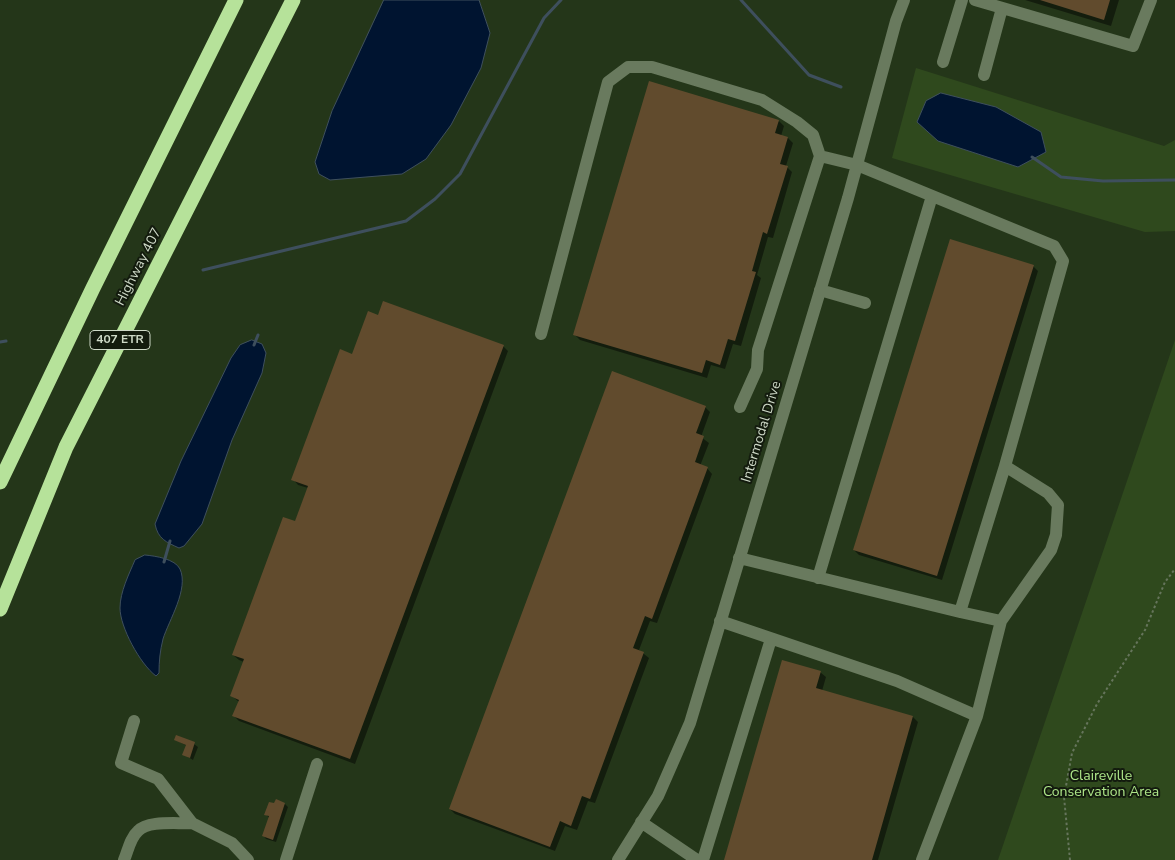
<!DOCTYPE html>
<style>
body{margin:0}
canvas{display:block;background:#243619}
</style>
<canvas width="1175" height="860"></canvas>
<script>
const ctx = document.querySelector('canvas').getContext('2d');
ctx.lineJoin = 'round';
function paint(path, color) {
  ctx.fillStyle = color;
  ctx.fill(path, 'evenodd');
}
function stroke(path, color, width, dash) {
  ctx.strokeStyle = color;
  ctx.lineWidth = width;
  ctx.lineCap = dash ? 'butt' : 'round';
  ctx.setLineDash(dash || []);
  ctx.stroke(path);
}
function label(font, color, halo, rows, align = 'center') {
  ctx.font = font + ' "Nunito Sans",sans-serif';
  ctx.lineWidth = 4;
  ctx.setLineDash([]);
  ctx.textBaseline = 'middle';
  ctx.strokeStyle = halo;
  ctx.fillStyle = color;
  for (const [text, x, y, turn = 0] of rows) {
    ctx.save();
    ctx.translate(x, y);
    ctx.rotate((+turn || 0) * Math.PI / 180);
    ctx.textAlign = isNaN(turn) ? turn : align;
    if (halo) ctx.strokeText(text, 0, 0);
    ctx.fillText(text, 0, 0);
    ctx.restore();
  }
}
paint(new Path2D(`
 M916 68 1164 146 1175 140V231L1145 232 892 158Z
 M1175 340V860H998Z`), '#2f491d');
const water = new Path2D(`
 M384 0H479L490 33 481 68 451 125 426 159 402 174 330 180 319 174 315 162 332 111Z
 M941 93 996 107 1041 132 1046 152 1018 167 938 141 917 122 926 101Z
 M252 340 262 344 266 353 262 373 232 440 202 524 184 546 179 548C166 542 158 539 155 524L181 461 231 358 240 345Z
 M145 555C156 556 175 559 180 569 189 589 169 620 163 639 160 651 159 661 159 673L156 676C140 664 120 627 120 608 120 592 129 574 135 560Z`);
paint(water, '#001430');
stroke(water, '#3e4f5d', 1);
paint(new Path2D(`
 M1025 0H1119L1111 26Z
 M779 121 784 126 781 136 788 138 793 143 786 166 792 172 773 238 768 237 757 275 761 278 741 346 733 344 725 369 711 365 707 378 580 340 574 334Z
 M1033 266 1038 271 942 580 859 555 854 550Z
 M378 316 503 346 508 351 355 764 239 721 234 716 239 702 232 696 244 662 239 660 233 655 295 522 308 488 298 485 293 479 353 355Z
 M705 407 710 412 701 437 709 443 700 466 707 468 712 474 657 623 650 621 639 650 649 658 595 803 588 801 577 830 565 826 555 851 455 814 450 809Z
 M820 672 826 677 822 691 913 717 918 722 878 860H726Z
 M176 740 194 744 198 747 193 760 183 754 187 746Z
 M285 804 288 807 276 842 266 839 263 835 269 818 266 814Z`), '#0007');
stroke(new Path2D(`
 M741 0 809 75 841 87
 M1032 157 1061 177 1103 181 1175 180
 M203 270 406 221 435 199 460 174 544 18 561 0
 M0 342 6 341
 M254 345 258 335
 M164 562 170 541`), '#3e4f5d', 3);
paint(new Path2D(`
 M1040 0H1110L1104 20Z
 M649 81 779 120 775 133 788 137 780 164 788 166 767 234 763 232 752 271 756 272 735 341 728 339 720 365 706 360 702 373 573 335Z
 M950 239 1034 265 937 576 853 550Z
 M383 301 504 345 350 759 232 716 239 700 230 696 244 659 232 655 283 517 295 521 308 486 291 480 340 349 352 354 368 311 378 315Z
 M612 371 706 406 696 433 704 436 695 462 708 467 652 619 645 616 633 648 644 652 590 799 582 796 571 826 560 821 550 847 449 809Z
 M782 660 821 671 816 688 913 716 872 860H724Z
 M176 735 195 742 190 758 182 755 186 745 174 740Z
 M276 799 285 803 273 840 262 836 269 816 264 815 269 802 274 803Z`), '#614b2d');
stroke(new Path2D(`
 M1070 860 1064 797 1072 753 1097 704 1145 630 1165 582 1175 569`), '#66755c', 2, [2.5, 2.5]);
stroke(new Path2D(`
 M975 0 1133 46 1151 0
 M943 62 962 0
 M984 75 1002 8
 M820 290 865 303
 M541 334 608 82 628 67H652L762 100 797 122 813 135 820 156 857 165 1054 246 1063 261 1005 466 960 612 739 558
 M740 407 757 369 758 350 820 156
 M818 578 932 196
 M960 612 1001 621 977 716
 M720 621 897 681 977 716 922 860
 M1001 621 1051 550 1056 535 1058 505 1048 493 1005 466
 M134 721 121 763 158 779 192 823 232 843 248 860
 M641 822 697 860
 M124 860C128 851 130 838 138 831 148 820 177 824 192 823
 M286 860 317 764
 M618 860 658 796 690 723 848 198 896 21 904 0
 M703 860 771 639`), '#697a5e', 12);
stroke(new Path2D(`
 M0 482 93 288 236 0
 M0 609 66 447 293 0`), '#b6e29a', 15);
for (const [x, y, w] of [
 [120,340,60]
]) {
  const box = new Path2D();
  box.roundRect(x - w / 2, y - 9.5, w, 19, 4);
  ctx.fillStyle = '#131b0e';
  ctx.fill(box);
  stroke(box, '#ced9c7', 1);
}
label('bold 12px', '#ced9c7', null, [
 ["407 ETR",120,340]
]);
label('14px', '#ced9c7', '#131b0e', [
 ["Highway 407",139,267,-63],
 ["Intermodal Drive",762,432,-73]
]);
label('14px', '#ade588', '#131b0e', [
 ["Claireville",1101,777],
 ["Conservation Area",1101,793]
]);
</script>
